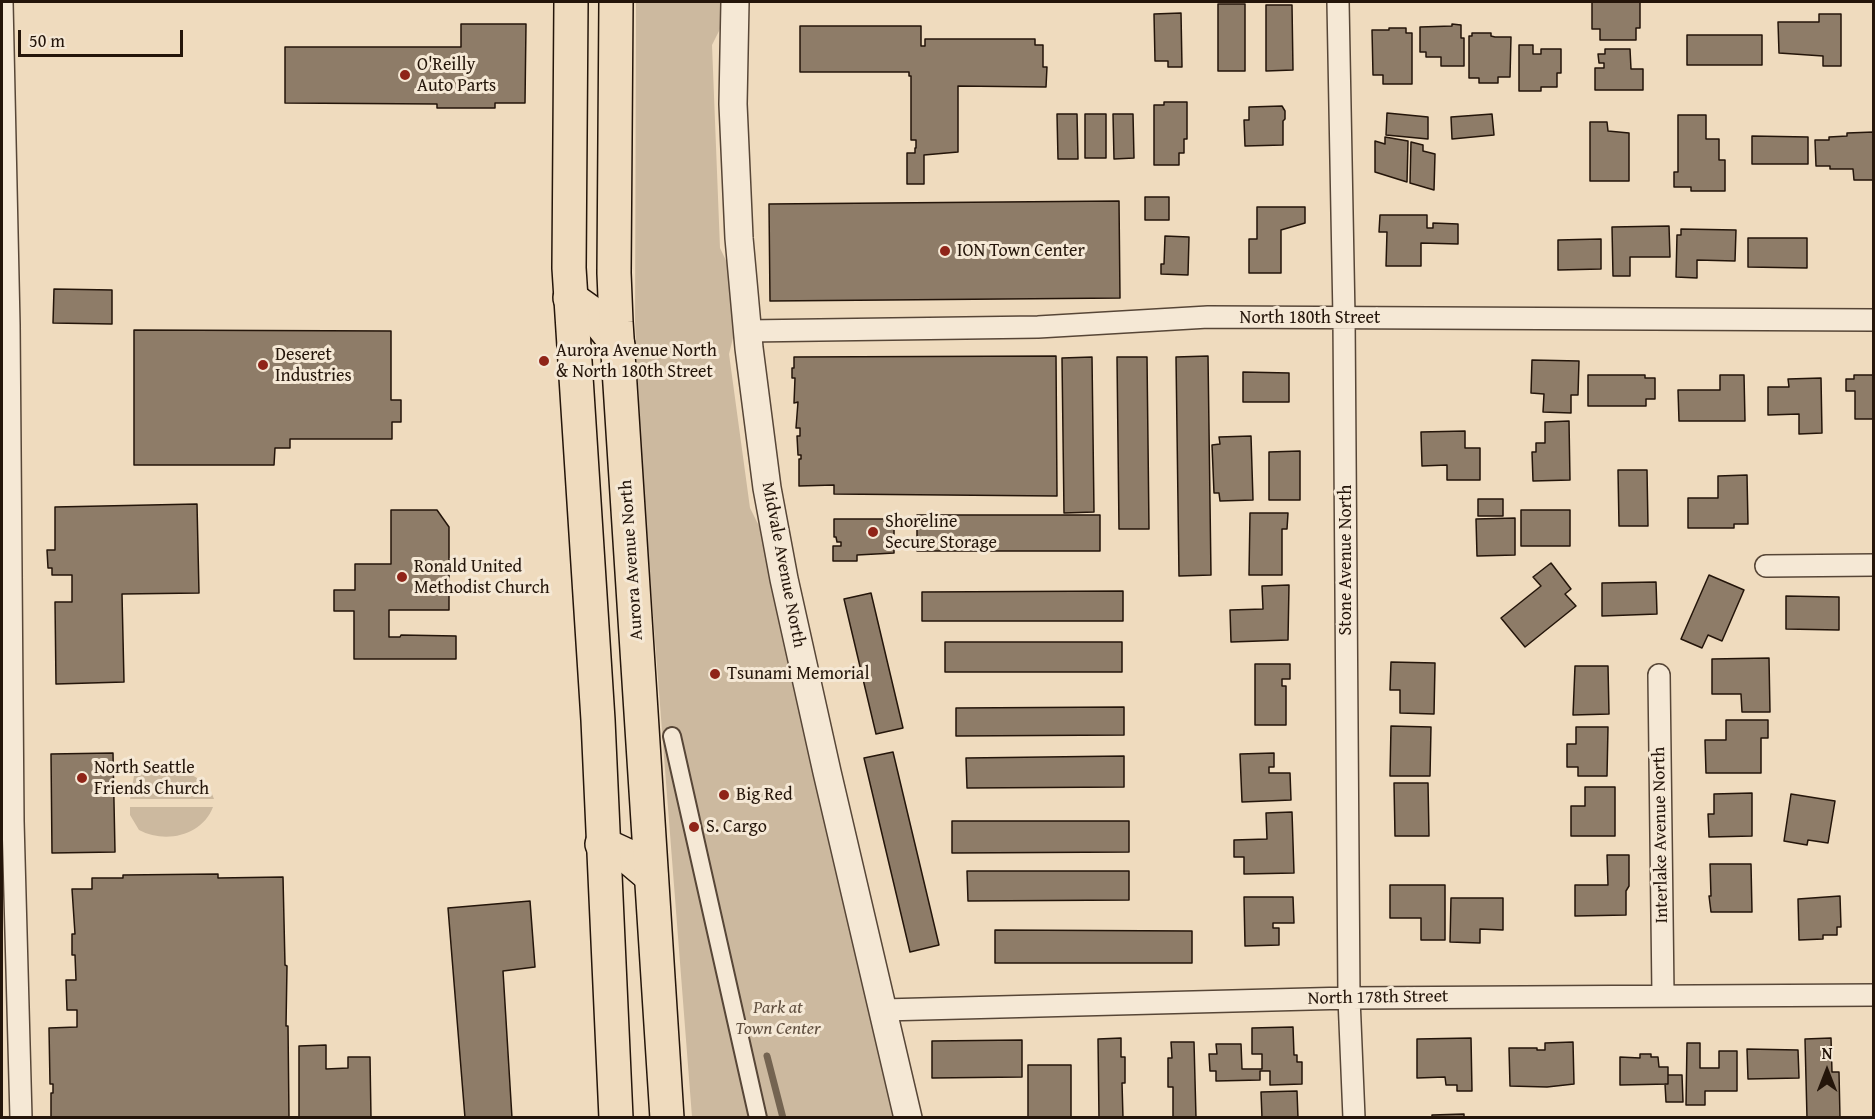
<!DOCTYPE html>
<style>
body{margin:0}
#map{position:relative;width:1875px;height:1119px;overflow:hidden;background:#efdbbe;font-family:"Gentium Book Plus",serif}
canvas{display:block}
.frame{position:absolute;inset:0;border:3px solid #24150a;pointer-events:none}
.north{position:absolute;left:1797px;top:1041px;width:60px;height:60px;-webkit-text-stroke:4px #f5e8d5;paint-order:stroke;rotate:0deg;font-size:16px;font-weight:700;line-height:24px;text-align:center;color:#24150a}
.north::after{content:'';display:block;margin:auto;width:21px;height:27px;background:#24150a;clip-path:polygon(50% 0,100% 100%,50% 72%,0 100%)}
.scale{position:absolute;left:18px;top:30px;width:165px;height:27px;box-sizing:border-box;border:3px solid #24150a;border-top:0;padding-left:8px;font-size:18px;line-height:21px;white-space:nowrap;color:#24150a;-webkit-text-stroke:4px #f5e8d5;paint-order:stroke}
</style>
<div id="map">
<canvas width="1875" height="1119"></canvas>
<div class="frame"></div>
<div class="north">N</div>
<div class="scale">50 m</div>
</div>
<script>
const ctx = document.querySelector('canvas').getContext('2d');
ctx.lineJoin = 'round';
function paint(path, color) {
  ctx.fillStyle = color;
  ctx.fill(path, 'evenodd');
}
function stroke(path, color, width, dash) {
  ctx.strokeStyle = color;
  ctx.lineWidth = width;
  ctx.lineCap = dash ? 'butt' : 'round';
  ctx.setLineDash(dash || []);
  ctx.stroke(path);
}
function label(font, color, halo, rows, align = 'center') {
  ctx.font = font + ' "Gentium Book Plus",serif';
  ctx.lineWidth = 6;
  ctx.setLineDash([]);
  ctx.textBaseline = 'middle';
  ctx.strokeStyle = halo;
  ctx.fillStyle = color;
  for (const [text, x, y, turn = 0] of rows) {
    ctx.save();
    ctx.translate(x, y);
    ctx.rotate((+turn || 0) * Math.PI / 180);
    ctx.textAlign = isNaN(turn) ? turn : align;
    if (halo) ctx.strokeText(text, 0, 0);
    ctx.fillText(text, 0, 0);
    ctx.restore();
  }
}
paint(new Path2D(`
 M636 2H722L721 27 712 45 720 248 730 269 736 326 729 354 750 508 763 534 897 1117H692L643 486 635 322Z
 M156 768C178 768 207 775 214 799H130L134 776 148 769Z
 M130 807H213C202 836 165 844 139 830L130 815Z`), '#ccb99f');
stroke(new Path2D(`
 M767 1056 783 1118`), '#746451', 7);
const building = new Path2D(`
 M1592 2H1640V28H1636V40H1600V29H1592Z
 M1218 4H1245V71H1218Z
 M1266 5H1292L1293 70 1266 71Z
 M1181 13 1182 67H1168V61H1155L1154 14Z
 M1819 14H1841V66H1823V56L1779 53 1778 22H1819Z
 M461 24H526L525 103H495V108H437V104L285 103V47H461Z
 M1452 24 1461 25V38H1464V66H1441V57H1426V52H1420V27L1452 26Z
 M800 26H921V46H925V39H1035V45H1043V67H1047L1046 87 958 86V152L924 155V184H907V153H915V148H916V140H911V76H909V72H800Z
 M1389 28H1406V33H1412V84H1383V75H1373L1372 30H1389Z
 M1472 33H1491V36L1495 37H1511L1510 77H1498V83H1479V78H1469V36H1472Z
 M1687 35H1762V65H1687Z
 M1519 45H1533V54H1541V49H1561V73H1557V87H1541V91H1519Z
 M1605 49H1630L1631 69H1643V90H1595V68H1604V63H1599L1598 54H1605Z
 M1164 102H1187V139H1184V153H1179V165H1154V105H1164Z
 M1282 106 1285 111V119L1283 121V145L1245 146 1244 120H1249V107Z
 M1387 113 1428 117V139L1386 135Z
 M1057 114H1077L1078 159H1058Z
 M1085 114H1106V158H1085Z
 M1113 114H1133L1134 158 1114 159Z
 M1492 114 1494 135 1452 139 1451 117Z
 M1678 115H1706V139H1719V160H1725V191H1691V187H1674V172H1678Z
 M1590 122H1607L1608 131 1629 133V181H1590Z
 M1874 132V180H1854L1853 169H1830V166H1816L1815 140H1829V137L1847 136V133Z
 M1752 136 1808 137V164H1752Z
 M1385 137 1408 141 1407 182 1375 172V141L1385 144Z
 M1411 142 1423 145V151L1435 154 1434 190 1410 183Z
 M1145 197H1169V220H1145Z
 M1119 201 1120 298 770 301 769 204Z
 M1257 207H1305V223L1281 230V273H1249V239H1257Z
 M1380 215H1427V228H1433V223L1458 224V244L1421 243V266H1386L1387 232H1379Z
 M1669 226 1670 257H1630V276H1613L1612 227Z
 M1681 229 1736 230 1735 261 1697 260V278L1676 277 1677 235H1681Z
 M1165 236 1189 237 1188 275 1161 274V264H1164Z
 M1748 238H1807V268L1748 267Z
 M1601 239V269L1558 270V240Z
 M54 289 112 290V324L53 323Z
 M134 330 391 331V400H401V422H392V439H290V448H275L274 465H134Z
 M1056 356 1057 496 834 494V485L799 486V459H801V455H798L797 436H800V428H796L798 402 794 403 795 378H792V368H794V357Z
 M1208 356 1211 575 1179 576 1176 357Z
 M1092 357 1094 512 1064 513 1062 358Z
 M1117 357H1147L1149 529H1119Z
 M1532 360 1579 361 1578 395H1571V413L1543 412 1544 394 1531 393Z
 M1243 372 1289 373V402H1243Z
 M1588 375H1645V378H1655V399H1646V406H1588Z
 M1720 375H1744L1745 421H1679L1678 390H1720Z
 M1854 375H1874V419H1855V391H1846V379H1854Z
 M1821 378 1822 433 1799 434V414L1768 415V387H1789L1788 379Z
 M1569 421 1570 480 1533 481 1532 452H1536V443H1545V422Z
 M1465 431V448H1480V480H1447V465L1422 466 1421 432Z
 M1251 436 1253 500 1220 501 1219 493H1214L1212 445 1220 444 1219 437Z
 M1300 451V500H1269V452Z
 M1618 470H1647L1648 526H1619Z
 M1747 475 1748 524H1734V528H1688V498H1718V476Z
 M1478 499H1503V516H1478Z
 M197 504 199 593 122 594 124 682 56 684 55 602H72V575H52V568H48L47 550H55V507Z
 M391 510H437L449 527V610H389V637H400L401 635 456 636V659H354V611H334V590H355V564H391Z
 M1521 510H1570V546H1521Z
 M1250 513H1288L1287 529H1282V575H1249Z
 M917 515H1100V551H917Z
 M1515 518V555L1477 556 1476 519Z
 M834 519H894V553L857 555V561H833V546H841V542H837L836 537H834Z
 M1551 563 1571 589 1565 594 1576 606 1525 647 1501 618 1541 586 1533 577Z
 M1709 575 1744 590 1722 641 1708 635 1702 648 1681 639Z
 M1656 582 1657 614 1602 616V583Z
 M1289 585 1288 640 1231 642 1230 610 1263 609 1262 586Z
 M1123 591V621H922V592Z
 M871 593 903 728 876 734 844 599Z
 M1786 596 1839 597V630L1786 629Z
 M945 642H1122V672H945Z
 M1769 658 1770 712H1742L1741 694H1712V659Z
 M1391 662 1435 663 1434 714 1400 713V690H1390Z
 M1255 664H1290V679H1282V686H1286V725H1255Z
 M1575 666H1608L1609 714 1573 715Z
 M1124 707V735L956 736V708Z
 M1726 720H1768V738H1761V773H1706L1705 740H1726Z
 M1391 726 1431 727 1430 776H1390Z
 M1576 727H1608L1607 776H1578V767H1567V744H1576Z
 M893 752 939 945 910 952 864 758Z
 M113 753 115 852 52 853 51 754Z
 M1274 753V767H1269V773H1290L1291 800 1242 802 1240 754Z
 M1124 756V787L967 788 966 758Z
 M1394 783H1428L1429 836H1395Z
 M1585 787H1615V836H1571V806H1585Z
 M1752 793V836L1709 837 1708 814H1714V794Z
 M1791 794 1835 801 1828 843 1808 840 1807 845 1784 841Z
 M1292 812 1294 873 1244 874V857H1234V840L1267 839 1266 813Z
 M952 821H1129V852L952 853Z
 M1607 855H1629V886L1626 891V915L1575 916V885H1608Z
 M1710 864H1751L1752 912H1711L1709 896H1711Z
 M967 871H1129V900L968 901Z
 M218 874V878L283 877 285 965 287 966 286 1026H288L289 1118H51V1093H53V1084H50L49 1028 77 1027V1010H67L66 980H76L75 955H72V934H75L72 889H92V878H123V875Z
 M1390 885H1445V940H1421V918H1390Z
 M1840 896 1841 927H1837V935H1823V939L1799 940 1798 899Z
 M1244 897H1293L1294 923H1273V928H1279V945L1245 946Z
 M1451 898H1503V930L1480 929V943L1450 942Z
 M530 901 535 967 503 971 512 1118H465L448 908Z
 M995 930 1192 931V963H995Z
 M1293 1027 1294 1055H1297V1062H1302V1084L1270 1085V1071H1260V1080L1216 1081V1071H1210L1209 1054H1217L1216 1044H1241L1242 1069H1262V1054H1252V1028Z
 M1121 1038V1057H1125V1083H1122L1123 1118H1099L1098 1039Z
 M1471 1038 1472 1091H1457V1085H1446L1445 1077 1417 1078V1039Z
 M1831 1038 1832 1072H1839L1840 1118H1807L1805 1039Z
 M1022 1040V1077L932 1078V1041Z
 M1171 1042H1194L1196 1118H1173V1087H1168V1058H1172Z
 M1573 1042 1574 1084 1547 1087 1510 1086 1509 1048H1537V1050H1545V1043Z
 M1687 1043H1700V1068H1719V1051H1737V1091H1705V1105H1686Z
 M326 1045V1069L348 1068V1057H370L371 1118H299V1046Z
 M1747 1049 1798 1050 1799 1078 1748 1079Z
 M1640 1054H1651V1057H1658L1659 1067H1668V1084L1620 1085V1057L1640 1058Z
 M1028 1065H1071V1118H1028Z
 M1668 1075H1682L1683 1102H1666L1665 1084H1668Z
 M1297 1091 1298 1118H1262L1261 1092Z
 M1464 1114V1118H1432V1115Z`);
paint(building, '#8e7c68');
stroke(building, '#24150a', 1.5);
const pedestrian = new Path2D(`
 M672 736 758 1118`);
const minor = new Path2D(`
 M2 2 9 325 13 821 21 1118
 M1338 2 1344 318 1349 998 1354 1118
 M747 331 1038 327 1208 317 1874 320
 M1766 566 1874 565
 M1659 675 1663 995
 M883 1010 1349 998 1874 995`);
const tertiary = new Path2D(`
 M735 2 733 104 739 238 749 348 767 488 784 579 827 772 908 1118`);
const primary = new Path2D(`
 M570 298 594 315 618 345
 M602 844 626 855 651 876`);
const trunk = new Path2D(`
 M571 2 569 268 598 720 616 1118
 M616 2 614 273 616 322 667 1118`);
stroke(pedestrian, '#574637', 20);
stroke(minor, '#574637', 24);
stroke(tertiary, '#574637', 30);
stroke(primary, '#24150a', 36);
stroke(trunk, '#24150a', 36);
stroke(pedestrian, '#f5e8d5', 16);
stroke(minor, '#f5e8d5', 21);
stroke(tertiary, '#f5e8d5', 27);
stroke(primary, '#efdbbe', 33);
stroke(trunk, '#efdbbe', 33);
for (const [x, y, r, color] of [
 [405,75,6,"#8f2418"],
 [945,251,6,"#8f2418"],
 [544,361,6,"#8f2418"],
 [263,365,6,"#8f2418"],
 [873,532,6,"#8f2418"],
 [402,577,6,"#8f2418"],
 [715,674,6,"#8f2418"],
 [82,778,6,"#8f2418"],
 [724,795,6,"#8f2418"],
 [694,827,6,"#8f2418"]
]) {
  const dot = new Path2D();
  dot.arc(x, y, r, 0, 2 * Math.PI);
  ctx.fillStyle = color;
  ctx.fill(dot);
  stroke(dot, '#f5e8d5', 2);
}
label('18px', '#24150a', '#f5e8d5', [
 ["O'Reilly",417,65],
 ["Auto Parts",417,86],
 ["ION Town Center",957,251],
 ["Aurora Avenue North",556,351],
 ["& North 180th Street",556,372],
 ["Deseret",275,355],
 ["Industries",275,376],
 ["Shoreline",885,522],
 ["Secure Storage",885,543],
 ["Ronald United",414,567],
 ["Methodist Church",414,588],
 ["Tsunami Memorial",727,674],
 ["North Seattle",94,768],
 ["Friends Church",94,789],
 ["Big Red",736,795],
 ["S. Cargo",706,827]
], 'left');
label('18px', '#24150a', '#f5e8d5', [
 ["North 180th Street",1310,318],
 ["Aurora Avenue North",632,560,-94],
 ["Stone Avenue North",1346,560,-90],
 ["Midvale Avenue North",783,565,79],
 ["Interlake Avenue North",1661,835,-91],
 ["North 178th Street",1378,998,-1]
]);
label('italic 18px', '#5f4e3e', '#f5e8d5', [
 ["Park at",778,1008],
 ["Town Center",778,1029]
]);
</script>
